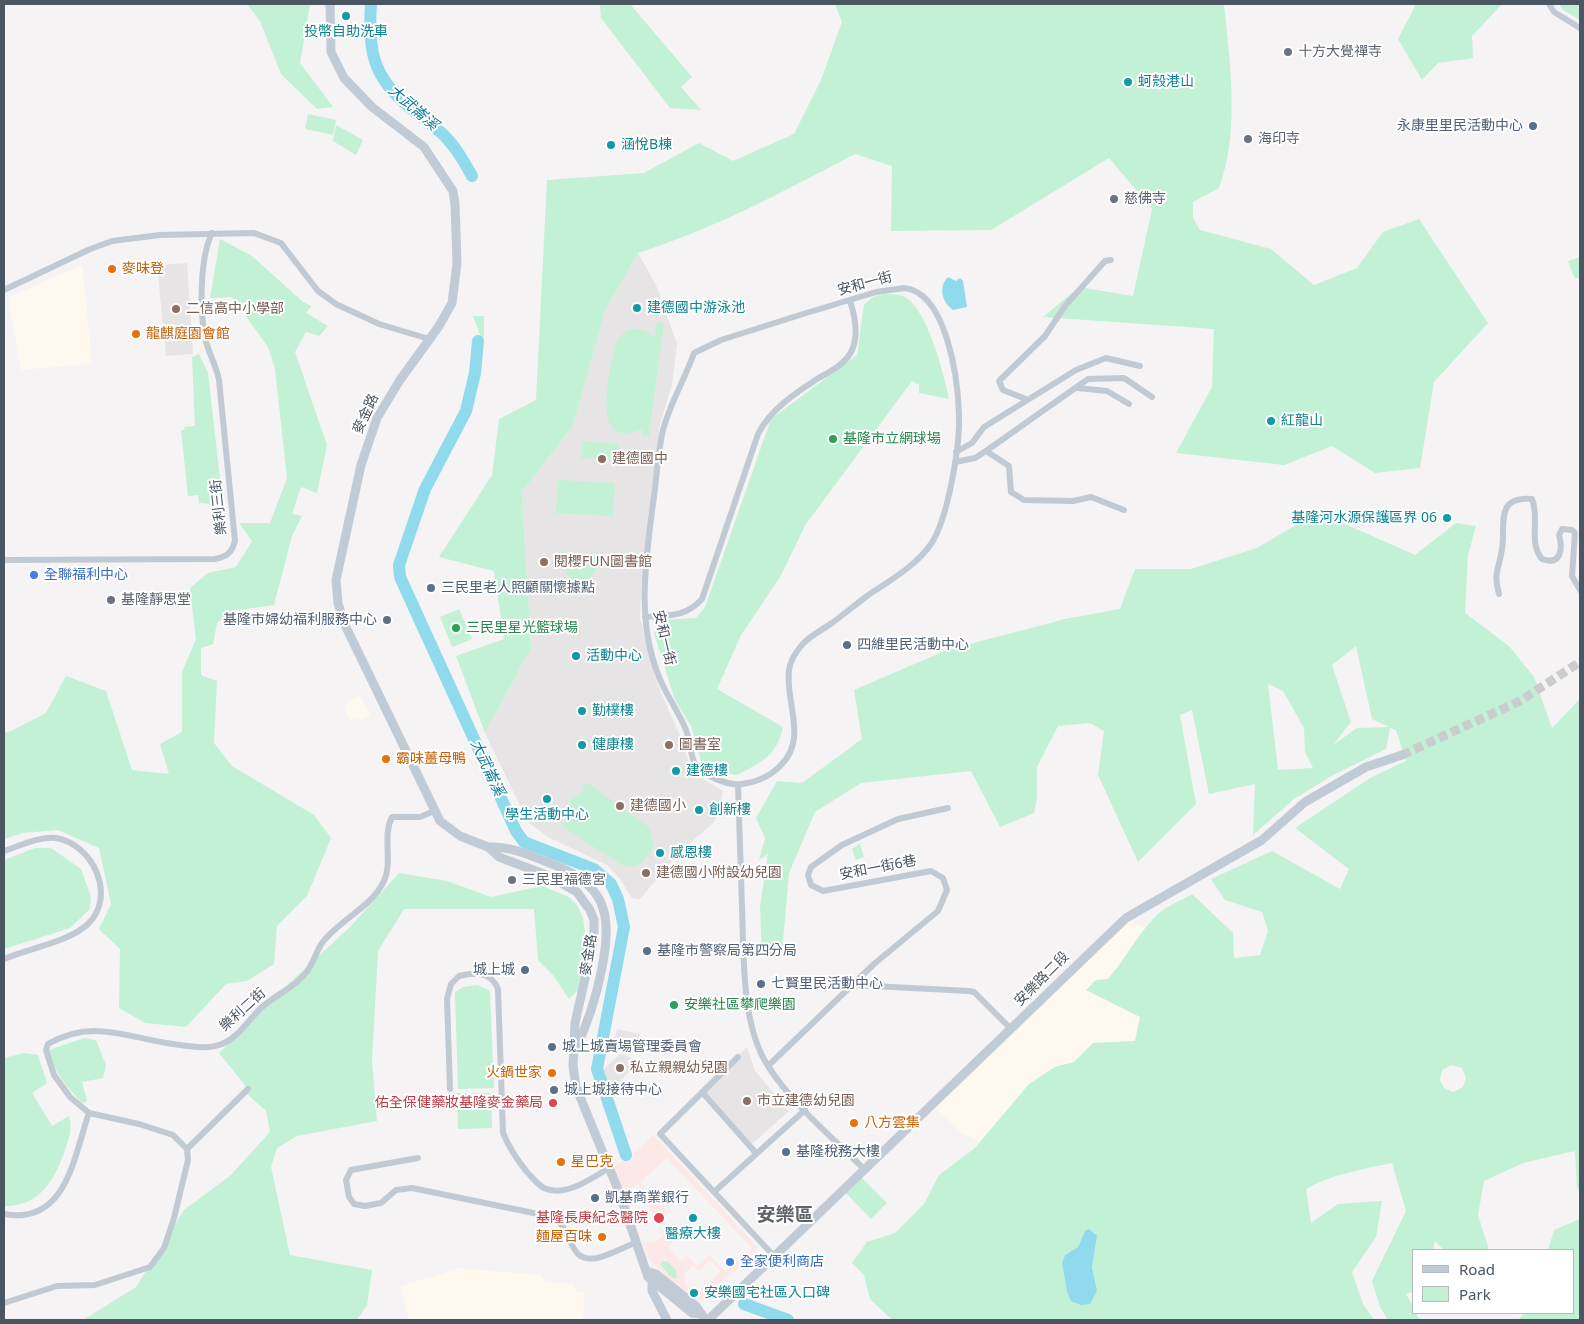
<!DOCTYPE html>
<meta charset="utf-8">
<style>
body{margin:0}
#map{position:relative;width:1584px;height:1324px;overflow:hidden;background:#f5f3f3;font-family:"Noto Sans",sans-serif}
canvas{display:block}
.frame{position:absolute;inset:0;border:5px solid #4a5661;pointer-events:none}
.legend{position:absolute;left:1412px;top:1249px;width:162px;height:65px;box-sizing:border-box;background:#fff;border:1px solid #b7bbc0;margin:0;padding:6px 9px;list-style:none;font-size:15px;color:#4a5661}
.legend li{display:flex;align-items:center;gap:10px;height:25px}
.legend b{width:25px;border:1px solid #b7bbc0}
</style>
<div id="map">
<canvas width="1584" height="1324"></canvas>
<div class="frame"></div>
<ul class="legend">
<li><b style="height:6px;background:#c1cbd6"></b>Road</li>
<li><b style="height:14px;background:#c3f1d5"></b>Park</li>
</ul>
</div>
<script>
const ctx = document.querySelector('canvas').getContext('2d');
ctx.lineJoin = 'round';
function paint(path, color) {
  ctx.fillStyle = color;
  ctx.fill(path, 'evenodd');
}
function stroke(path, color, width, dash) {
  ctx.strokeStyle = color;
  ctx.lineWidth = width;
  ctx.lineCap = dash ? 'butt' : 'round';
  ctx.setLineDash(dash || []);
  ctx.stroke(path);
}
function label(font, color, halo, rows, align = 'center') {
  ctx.font = font + ' "Noto Sans","Noto Sans TC",sans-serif';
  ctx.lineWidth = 4;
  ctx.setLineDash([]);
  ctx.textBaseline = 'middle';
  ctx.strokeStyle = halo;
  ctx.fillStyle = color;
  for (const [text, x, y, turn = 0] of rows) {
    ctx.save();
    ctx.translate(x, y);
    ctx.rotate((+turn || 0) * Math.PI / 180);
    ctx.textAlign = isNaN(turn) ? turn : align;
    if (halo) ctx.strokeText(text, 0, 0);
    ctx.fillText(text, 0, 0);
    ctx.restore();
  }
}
paint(new Path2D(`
 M79 266 83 267V272L92 364 21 370 8 298Z
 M360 695 371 716 358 722 356 718 350 720 345 710 348 701Z
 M1125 920 1146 928 1124 960 1107 979 1096 980 1140 1017 1135 1041 1093 1043 1074 1062 1054 1067 1029 1084 980 1142 960 1132 935 1108 1064 985 1060 980Z
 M460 1268 541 1275 546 1282 573 1284 576 1292 585 1293 583 1320H409L400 1286Z`), '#fdf9ef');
paint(new Path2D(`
 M638 253 656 285 677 344 672 385 660 424 642 568 640 618 657 683 680 736 689 763 703 779 723 791 715 821 679 853 640 899 632 898 621 880 607 865 548 837 528 822 485 733 531 648 522 492 573 426 605 311Z
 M187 263 193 354 166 356 157 265Z
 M617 1029 640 1034 635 1053 612 1048Z
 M747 1047 755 1071 789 1111 752 1144 704 1090Z
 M621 1053 639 1062 614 1087 600 1073Z`), '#e6e4e5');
paint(new Path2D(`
 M653 1135 758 1248 702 1302 669 1279 649 1259 611 1166 630 1159ZM667 1158 752 1248 726 1272 709 1255 697 1266 687 1256 681 1261 668 1247 673 1242 657 1224 668 1212 640 1182ZM638 1183 663 1236 655 1242 643 1243 625 1195ZM710 1260 721 1271 696 1294 686 1285 685 1273 693 1266 699 1271Z`), '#fce8e6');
paint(new Path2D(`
 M247 4H310L300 63 333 107 317 109 281 74 260 21Z
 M600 4H630L692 77 681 87 701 110 670 108 601 18Z
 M835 4H1224C1230 64 1240 131 1219 188L1193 202V218L1200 230 1271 249 1314 285 1357 268 1383 232 1419 219 1488 323 1434 382 1420 468 1375 473 1332 446 1284 465 1176 453 1212 387 1214 329 1043 317 1079 287 1133 296 1152 209 1109 158 991 230 891 231 892 166 855 154C784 191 714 229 638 253L605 311 573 426 522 492 531 648 485 733 456 656 504 639 494 571 439 557 492 475 499 419 536 400 547 180 644 173 699 143 733 161 794 134 821 80 842 22Z
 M1416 4H1502L1472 36 1473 58 1438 63 1422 80 1398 39Z
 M1559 4H1580V20L1563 10Z
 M308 114 336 120 333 135 305 129Z
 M336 125 363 140 356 155 333 141Z
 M220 239 252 256 302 301 311 306 306 313 328 326 319 336 306 332 295 352 327 445 317 493 301 487 292 514 302 516 292 536 274 605 231 611 217 623 213 644 201 648V675L217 681 214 743 232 766 314 815 331 838 307 896 277 926 274 964 247 981 226 984 186 1027 145 1023 119 1008 120 949 99 929 111 904 99 848 58 830 23 833 4 839V731L7 733 46 713 66 676 106 691 132 770 169 774 160 744 182 732V672L196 639 190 588 208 573 236 567 252 541 239 523H270L287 478 275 369 268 347 232 297 210 298Z
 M1580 257V277L1575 279 1568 261Z
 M885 294C894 294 901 294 908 299 928 314 944 374 949 399L919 393V385L912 381 806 524 780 577 741 635 717 689 783 727C776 757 763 761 737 775L720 772 702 764 691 726 675 700 654 633 664 620 696 618 705 607 771 419 857 355 864 305 873 297Z
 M473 316H484V338L481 337Z
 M657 322 664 323 649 436H643L642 429C587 452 611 369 615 344 627 325 637 325 655 337Z
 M199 354 208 373 223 505 199 503 198 495 188 496 181 430H185L184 427 195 426 192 357Z
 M582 441 619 444 618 460 581 458Z
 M558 480 615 483 613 516 556 513Z
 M1318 512 1415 555 1456 523 1476 526 1468 555 1465 613 1509 646 1534 677 1552 728 1580 699V1190L1577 1188 1575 1151 1523 1163 1484 1181 1478 1215 1489 1250H1444L1435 1241 1433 1250H1413V1292L1406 1294 1413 1306V1313H1416L1420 1320H1388L1380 1307 1372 1281 1406 1211 1392 1163C1362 1169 1333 1174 1306 1189L1311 1223 1338 1204 1382 1201 1376 1237 1352 1272 1363 1304 1374 1320H892L870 1299 864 1275 852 1263 867 1242 895 1233 924 1204 939 1175 975 1148 1029 1084 1055 1067 1074 1062 1093 1043 1135 1041 1140 1017 1086 990 1096 980 1108 979C1126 958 1138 933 1158 914 1167 906 1182 900 1192 894L1233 933 1234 958 1260 955 1268 931 1262 912 1225 900 1211 879 1272 851 1340 889 1349 869 1295 828 1370 778 1406 761 1396 730 1390 728 1386 749 1333 775 1294 799 1253 835 1255 784 1209 794 1192 710 1180 715 1196 804 1138 862 1098 775 1104 731 1090 723 1058 726 1037 767V798L1034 813 1000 827 971 771 861 783 815 812 789 873 782 952 762 955 760 906 768 854 759 860 765 838 756 818 777 781 802 783 862 739 854 690 947 650 1065 619 1120 609 1135 569H1191L1257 548ZM1356 646 1372 719 1389 727 1357 728 1333 745 1351 722 1332 665ZM1268 684 1283 691 1304 728 1305 752 1313 768 1278 770ZM1451 1065 1462 1068 1466 1078 1463 1087 1453 1092 1444 1088 1440 1080 1442 1070ZM1085 1231 1097 1237 1092 1267 1097 1292H1067L1062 1263 1065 1255 1078 1247Z
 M559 552 604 557 585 585 571 583Z
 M459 609 472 639 452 647 440 617Z
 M586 782 650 828 653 848C644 860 639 870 622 865L562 826 567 821 570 800 585 790 582 788Z
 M860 844 864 857 856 860 852 849Z
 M35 848H51L81 869 91 897 90 909 70 928 4 949V860Z
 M399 873 447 881 491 897 542 886 569 897 577 905 583 918 587 948 579 989 569 999 553 975 538 960 534 909H404L378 951 372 1061 377 1121 297 1136 277 1148 271 1167 290 1255 372 1270 367 1305 357 1320H83L136 1287 184 1210 231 1175 270 1132 266 1111 247 1094 248 1089 219 1053 286 986 350 927Z
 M478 985 490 991 494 1088 458 1089 455 992 463 987Z
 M84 1038 96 1040 106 1065 103 1078 82 1082 87 1101 82 1103C66 1086 54 1073 49 1050Z
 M24 1053 38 1055 47 1083 32 1093 52 1126 69 1116C73 1129 69 1137 65 1150 55 1180 39 1207 4 1206V1058Z
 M457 1093H491L492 1128 458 1129Z
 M858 1174 887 1203 871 1219 842 1189Z
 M1580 1219V1320H1518L1524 1313H1573V1250H1548L1554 1230Z
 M662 1261H667L676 1270 677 1279 670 1276 660 1264Z`), '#c3f1d5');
paint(new Path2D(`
 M948 277 956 281 960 278 963 281 967 307 953 310C942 302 938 287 948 277Z
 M1089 1229 1097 1236 1092 1267 1097 1291 1090 1304 1081 1305 1071 1301 1067 1292 1062 1263 1065 1255 1078 1247 1085 1231Z`), '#90daee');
stroke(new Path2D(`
 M371 4C368 49 372 76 408 106 417 115 429 121 438 130 453 142 463 160 472 176
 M478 341 475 373 466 411 425 489 399 565 400 577 516 831 524 842 594 869 611 884 618 899 624 927 597 1069 626 1155
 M744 1304 788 1320`), '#90daee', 12);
stroke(new Path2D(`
 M1402 755 1520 701 1580 662`), '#caccce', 9, [9, 4.5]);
stroke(new Path2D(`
 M1549 4 1554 12 1580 28
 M904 288C947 292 958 380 959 415 960 446 948 519 931 544 916 566 889 581 867 596 855 605 844 614 832 623 822 630 809 636 801 646 796 652 790 662 789 670 785 702 808 739 781 765 771 776 756 782 742 784 728 786 700 775 694 762 690 752 690 740 686 730 680 715 670 700 663 686 634 625 646 559 654 496 657 474 658 451 663 430 670 403 685 379 694 353L721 340 803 314 876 292Z
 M4 290 88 250 112 241 160 235 254 233 281 243 318 291 336 304 379 324 429 339
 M1077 388 1107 391 1129 404
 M1026 399 1003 390 999 381 1045 336 1065 306 1105 261 1111 260
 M986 451 1009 466 1011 492 1024 500 1073 501 1091 497 1124 510
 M956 452 972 443 984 427 1076 370 1106 358 1140 366
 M955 462 975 458 986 451 1088 379 1124 378 1152 397
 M4 560 215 559C226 557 232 553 235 541L219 380C216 364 206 348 204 333 200 305 200 258 212 233
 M1499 594C1493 571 1499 570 1502 549 1506 525 1494 496 1532 499 1540 517 1528 543 1542 559 1561 566 1563 549 1559 535L1562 529 1572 530 1575 533 1572 576 1580 590
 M645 617C668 615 685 618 702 599L758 434C770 410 794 394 817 379 829 372 846 364 852 350 859 334 855 316 850 301
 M738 785C739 826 741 866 742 907 744 955 741 1025 768 1066 793 1105 832 1137 864 1169
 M4 851C19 846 40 836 56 838 93 844 117 896 88 924 69 942 29 948 4 959
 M853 985 969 991 974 992 1011 1029
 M738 1057 660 1134 773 1255
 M768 1066 874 964 938 911 947 890 943 878 931 871 823 891 811 885 808 875 811 867 842 845 898 819 948 808
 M450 1089 447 999 451 984 459 976C474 972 492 972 498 989L503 1133C509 1147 517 1160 527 1172 532 1177 538 1185 544 1188 565 1198 592 1178 609 1168
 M702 1092 756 1153
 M187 1149 248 1089
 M418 1158 351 1170 346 1180 349 1197 354 1204 365 1206 381 1203 396 1190 412 1188 548 1216C576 1224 564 1264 597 1258 610 1255 624 1247 637 1242
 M714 1192 805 1110
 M4 1214C67 1226 74 1155 89 1113
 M4 1303 57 1286 95 1285 150 1267 164 1248 174 1218 188 1160 187 1149 173 1135 139 1124 89 1113 70 1097 54 1075 46 1050 48 1044C93 1018 127 1038 173 1044 189 1046 207 1050 222 1044 239 1037 248 1020 261 1008 275 995 294 988 306 973 313 964 316 952 322 943 339 920 372 907 384 881 393 861 382 836 392 817H420L434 811`), '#c1cad2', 6);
stroke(new Path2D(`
 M330 4 331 52 344 78 372 107 424 147 453 191 455 204 457 263 452 303 439 326 400 380 377 418 361 465 336 580 338 603 344 623 440 821 460 836 488 847 499 857 549 876 577 892 590 910 594 920V939L575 1023 573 1066 576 1087 619 1192 648 1277 692 1313 700 1314
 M488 847C510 846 527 854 547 862 605 883 613 911 602 968 596 998 589 1021 576 1048
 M646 1271 656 1274 696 1306 703 1316
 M652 1282V1291L667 1320
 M708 1320 1126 918 1262 840 1305 802 1366 767 1402 755`), '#c1cbd6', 9);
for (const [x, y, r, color] of [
 [346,16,5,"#0f9aa8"],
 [1288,52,5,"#6b7280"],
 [1128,82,5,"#0f9aa8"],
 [1533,126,5,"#5c6f8a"],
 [1248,139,5,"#6b7280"],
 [611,145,5,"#0f9aa8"],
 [1114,199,5,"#6b7280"],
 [112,269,5,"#e8710a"],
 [637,308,5,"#0f9aa8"],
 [176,309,5,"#8d6e63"],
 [136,334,5,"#e8710a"],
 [1271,421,5,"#0f9aa8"],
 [833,439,5,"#2e9e5b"],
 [602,459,5,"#8d6e63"],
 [1447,518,5,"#0f9aa8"],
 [544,562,5,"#8d6e63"],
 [34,575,5,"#3f7fe0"],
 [431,588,5,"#5c6f8a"],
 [111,600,5,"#6b7280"],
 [387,620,5,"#5c6f8a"],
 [456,628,5,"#2e9e5b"],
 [847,645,5,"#5c6f8a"],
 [576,656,5,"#0f9aa8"],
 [582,711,5,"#0f9aa8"],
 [582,745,5,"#0f9aa8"],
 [669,745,5,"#8d6e63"],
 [386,759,5,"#e8710a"],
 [676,771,5,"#0f9aa8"],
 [547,799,5,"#0f9aa8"],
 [620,806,5,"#8d6e63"],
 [699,810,5,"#0f9aa8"],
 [660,853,5,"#0f9aa8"],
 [646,873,5,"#8d6e63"],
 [512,880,5,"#6b7280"],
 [647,951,5,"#5c6f8a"],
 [525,970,5,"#5c6f8a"],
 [761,984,5,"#5c6f8a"],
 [674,1005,5,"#2e9e5b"],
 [552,1047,5,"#5c6f8a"],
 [620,1068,5,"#8d6e63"],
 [552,1073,5,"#e8710a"],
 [554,1090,5,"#5c6f8a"],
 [747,1101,5,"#8d6e63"],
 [553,1103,5,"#e0444e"],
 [854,1123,5,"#e8710a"],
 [786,1152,5,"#5c6f8a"],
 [561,1162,5,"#e8710a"],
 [595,1198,5,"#5c6f8a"],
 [659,1218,6,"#e0444e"],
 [693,1218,5,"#0f9aa8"],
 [602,1237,5,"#e8710a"],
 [730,1262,5,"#3f7fe0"],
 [694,1293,5,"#0f9aa8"]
]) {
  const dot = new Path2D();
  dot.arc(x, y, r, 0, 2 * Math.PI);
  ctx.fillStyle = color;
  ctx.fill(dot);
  stroke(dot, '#fff', 2);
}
label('14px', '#0d838f', '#fff', [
 ["投幣自助洗車",346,32,"center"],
 ["蚵殼港山",1138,82],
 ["涵悅B棟",621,145],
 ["建德國中游泳池",647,308],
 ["紅龍山",1281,421],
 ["基隆河水源保護區界 06",1437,518,"right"],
 ["活動中心",586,656],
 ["勤樸樓",592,711],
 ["健康樓",592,745],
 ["建德樓",686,771],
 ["創新樓",709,810],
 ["學生活動中心",547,815,"center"],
 ["感恩樓",670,853],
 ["醫療大樓",693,1234,"center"],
 ["安樂國宅社區入口碑",704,1293]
], 'left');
label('14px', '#5b616d', '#fff', [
 ["十方大覺禪寺",1298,52],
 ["海印寺",1258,139],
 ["慈佛寺",1124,199],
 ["基隆靜思堂",121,600],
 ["三民里福德宮",522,880]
], 'left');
label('14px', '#4e5e75', '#fff', [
 ["永康里里民活動中心",1523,126,"right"],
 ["三民里老人照顧關懷據點",441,588],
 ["基隆市婦幼福利服務中心",377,620,"right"],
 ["四維里民活動中心",857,645],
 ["基隆市警察局第四分局",657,951],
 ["城上城",515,970,"right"],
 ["七賢里民活動中心",771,984],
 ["城上城賣場管理委員會",562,1047],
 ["城上城接待中心",564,1090],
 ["基隆稅務大樓",796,1152],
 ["凱基商業銀行",605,1198]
], 'left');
label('14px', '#c56008', '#fff', [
 ["麥味登",122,269],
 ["龍麒庭園會館",146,334],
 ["霸味薑母鴨",396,759],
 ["火鍋世家",542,1073,"right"],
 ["八方雲集",864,1123],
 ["星巴克",571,1162],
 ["麵屋百味",592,1237,"right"]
], 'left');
label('14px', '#4a5661', '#fff', [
 ["安和一街",865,284,-15],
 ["麥金路",366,414,-65],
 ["樂利三街",219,507,-96],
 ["安和一街",664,638,77],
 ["安和一街6巷",878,868,-11],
 ["麥金路",589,955,-81],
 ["安樂路二段",1042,979,-45],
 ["樂利二街",243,1010,-42]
]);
label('14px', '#785e54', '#fff', [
 ["二信高中小學部",186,309],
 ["建德國中",612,459],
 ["閱櫻FUN圖書館",554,562],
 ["圖書室",679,745],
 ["建德國小",630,806],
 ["建德國小附設幼兒園",656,873],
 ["私立親親幼兒園",630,1068],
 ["市立建德幼兒園",757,1101]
], 'left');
label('14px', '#27864d', '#fff', [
 ["基隆市立網球場",843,439],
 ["三民里星光籃球場",466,628],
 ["安樂社區攀爬樂園",684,1005]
], 'left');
label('14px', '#366cbe', '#fff', [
 ["全聯福利中心",44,575],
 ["全家便利商店",740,1262]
], 'left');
label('14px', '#be3a42', '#fff', [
 ["佑全保健藥妝基隆麥金藥局",543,1103],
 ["基隆長庚紀念醫院",648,1218]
], 'right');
label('italic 15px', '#0c7c9b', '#fff', [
 ["大武崙溪",413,108,41],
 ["大武崙溪",487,768,65]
]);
label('bold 19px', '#5f6368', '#fff', [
 ["安樂區",785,1216]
]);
</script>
